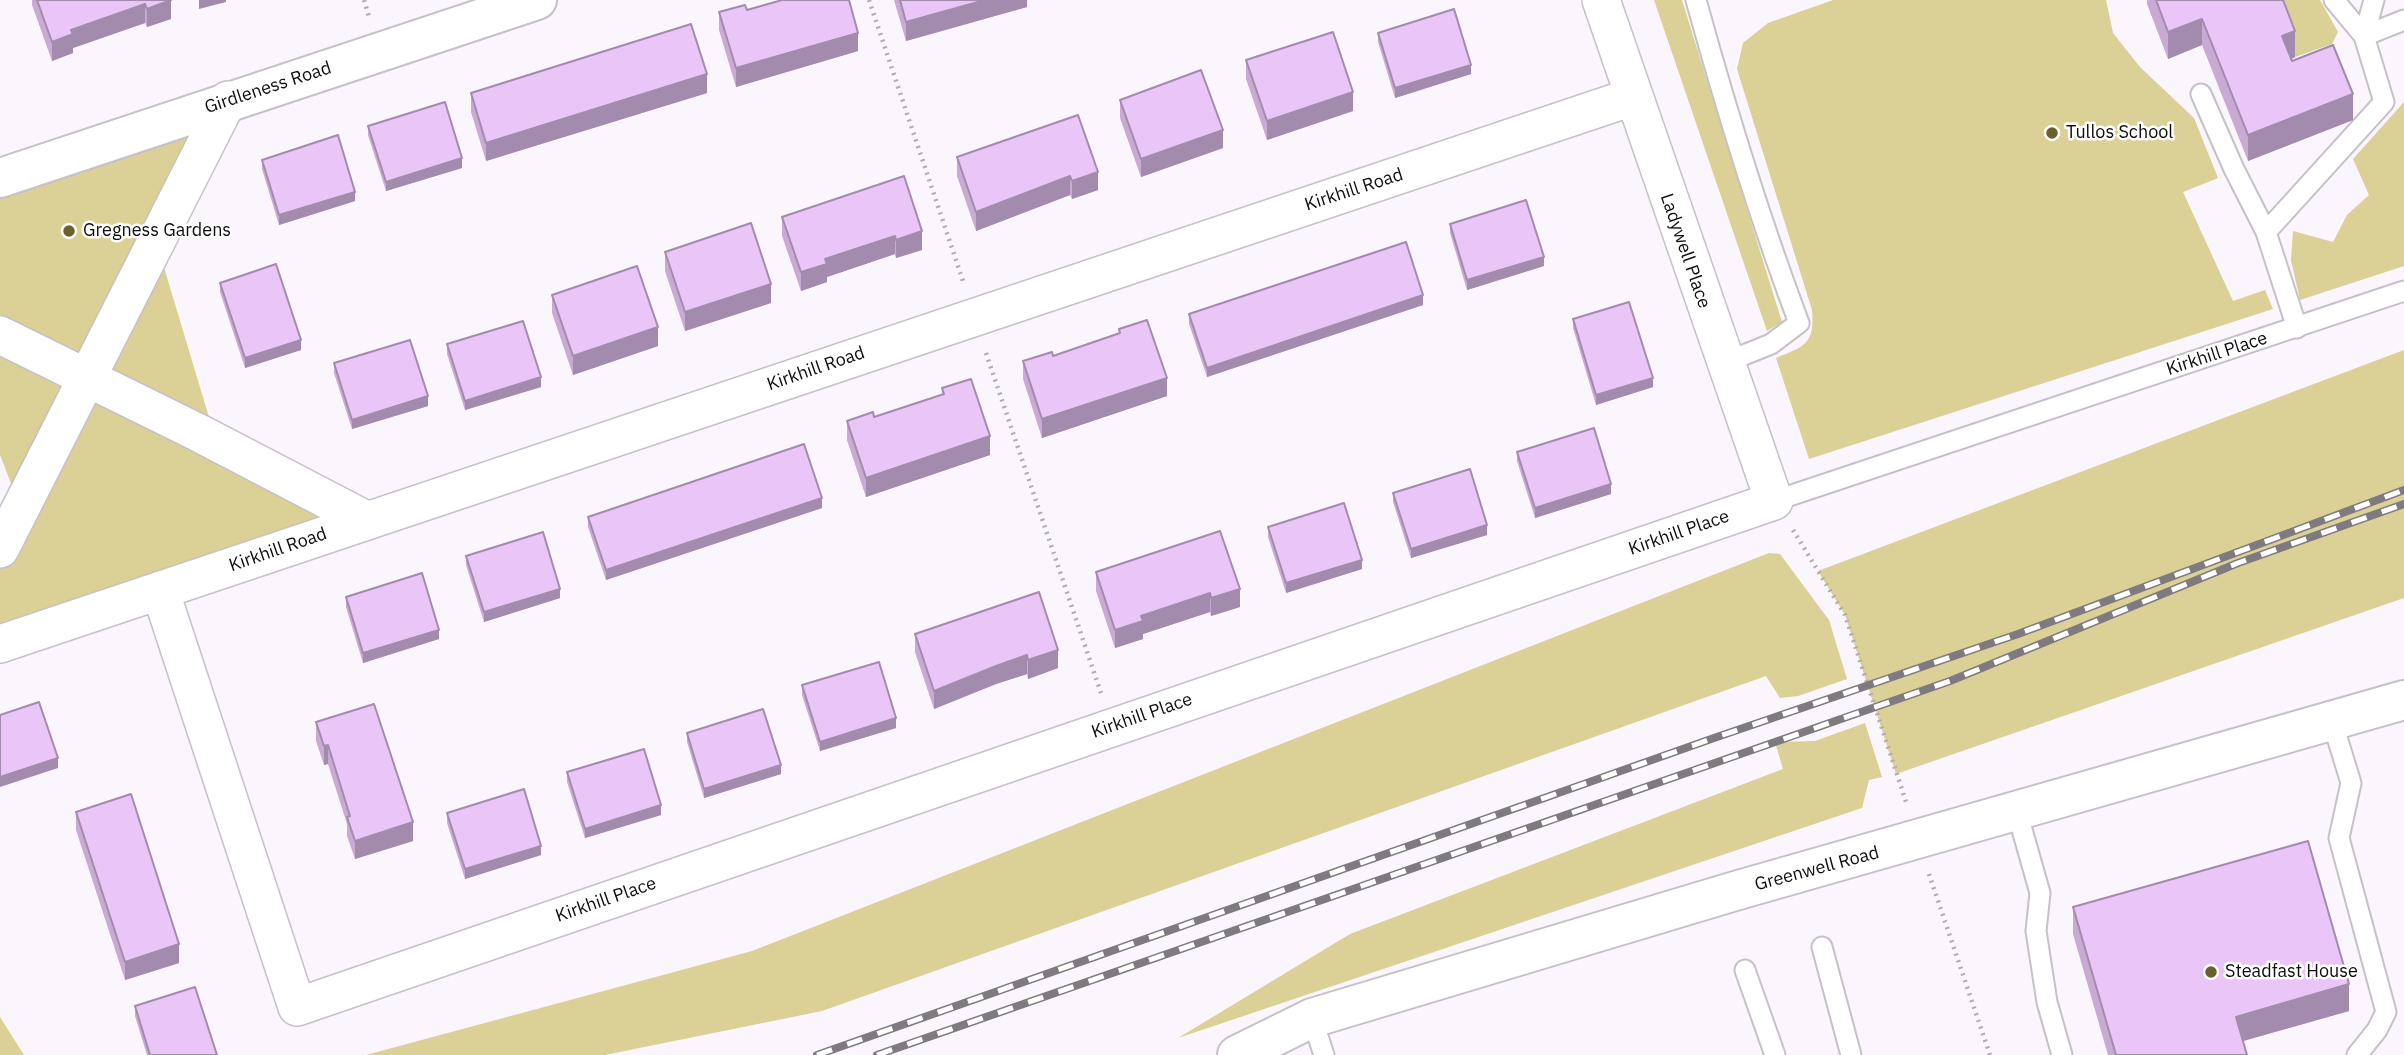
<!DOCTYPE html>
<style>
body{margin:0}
canvas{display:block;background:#fbf5fd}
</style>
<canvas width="2404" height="1055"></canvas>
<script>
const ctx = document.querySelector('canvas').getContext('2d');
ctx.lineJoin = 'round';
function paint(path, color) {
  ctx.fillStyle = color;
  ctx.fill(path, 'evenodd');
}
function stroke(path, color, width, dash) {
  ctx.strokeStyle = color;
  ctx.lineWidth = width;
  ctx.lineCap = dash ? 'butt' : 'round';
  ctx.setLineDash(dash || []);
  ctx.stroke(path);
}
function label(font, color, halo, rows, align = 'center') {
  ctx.font = font + ' "IBM Plex Sans",sans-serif';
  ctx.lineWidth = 5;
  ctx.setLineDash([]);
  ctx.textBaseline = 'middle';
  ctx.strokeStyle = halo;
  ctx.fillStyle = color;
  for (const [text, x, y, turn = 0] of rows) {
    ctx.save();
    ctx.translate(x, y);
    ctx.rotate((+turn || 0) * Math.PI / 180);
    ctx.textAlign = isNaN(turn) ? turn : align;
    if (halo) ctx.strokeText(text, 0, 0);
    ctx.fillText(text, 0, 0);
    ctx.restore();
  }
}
paint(new Path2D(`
 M1654 0H1682L1782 322 1767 331Z
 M1833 0H2106L2113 33 2140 67 2194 118 2218 178 2183 192 2233 301 2265 290 2273 309 1809 459 1776 358C1805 346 1815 344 1812 310L1737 69 1743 43 1768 23Z
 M2272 0H2320L2338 32 2332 44 2295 57Z
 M228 100 157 244 211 424 366 520 0 644V549L21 509 0 455V178Z
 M2404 102V266L2300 300 2291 260 2293 231 2333 242 2347 215 2369 195 2353 159Z
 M2404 350V598L1896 774 1845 615 1818 571Z
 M1769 553 1780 554 1829 620 1847 679 1798 696 1780 698 1766 676 822 1011 605 1055H366L752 951Z
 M1865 723 1882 777 1869 780 1862 808 1178 1038 1350 934 1783 769 1775 742 1815 741Z
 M0 1017 24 1055H0Z`), '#dbd095');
const service = new Path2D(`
 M1696 0C1726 109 1759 217 1799 323L1771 344 1724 363
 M2334 0 2364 36
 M2364 36 2374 0
 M2201 94 2234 169 2266 232
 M2297 328 2266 232 2384 102 2364 36 2404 20
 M1774 501 2404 291
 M2332 721 2351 783 2339 838 2386 1012 2377 1030 2357 1055
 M2017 812 2040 893 2036 931 2047 1002 2062 1055
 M1822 947 1851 1055
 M1745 970 1775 1055
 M1312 1018 1324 1055`);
const minor = new Path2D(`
 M0 335 199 433 366 520
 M0 549 228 100
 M160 590 297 1007 1774 501 1601 0
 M0 644 1632 97`);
const tertiary = new Path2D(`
 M0 178 537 0
 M1237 1055 1312 1018 1735 891 2404 700`);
stroke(service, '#c5c1c7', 23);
stroke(minor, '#c5c1c7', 40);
stroke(tertiary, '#c5c1c7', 42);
stroke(new Path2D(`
 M364 0 369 17
 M869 0 963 281
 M986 353 1101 693
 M1793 530 1845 615 1906 802
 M1929 874 1990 1055`), '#b0acb2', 4.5, [2, 5]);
stroke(service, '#fff', 19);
stroke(minor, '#fff', 37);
stroke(tertiary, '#fff', 38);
const rail = new Path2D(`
 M817 1055 1714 738 2018 634 2404 490
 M877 1055 1950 681 2238 563 2404 504`);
stroke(rail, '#7e7a7f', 8);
stroke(rail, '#fff', 5, [16]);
paint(new Path2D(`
 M32 0H171V19L147 27 145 23 73 48V53L52 61 32 5Z
 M894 0H1027V7L906 41Z
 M2147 0H2283L2295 57 2292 59V61L2353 120 2248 161 2202 45 2168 59 2147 4Z
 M747 10 858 51 736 87 719 30V12Z
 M1378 33 1471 74 1395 98 1378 42Z
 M1246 60 1353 111 1267 140 1246 79Z
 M471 93H707L486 161 471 112Z
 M1120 100 1223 148 1141 177 1120 118Z
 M1078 115 1098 190 1072 199 1070 195 976 231 957 176V157Z
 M368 126 462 168 386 191 368 135Z
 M262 160 355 201 279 225 262 169Z
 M904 176 922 250 896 258 895 254 827 277V282L801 291 782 236V217Z
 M1450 224 1544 266 1467 290 1450 233Z
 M665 252 771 303 685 331 665 271Z
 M220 283 301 350 245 368 220 292Z
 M552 295 658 346 573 375 552 313Z
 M1423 305 1207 377 1189 324V314Z
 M1573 319 1653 387 1596 405 1573 328Z
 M1119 329 1167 396 1042 438 1023 379V361L1053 356 1119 334Z
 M447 344 541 387 465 410 447 354Z
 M334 363 428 406 352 429 334 373Z
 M942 388 990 455 866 497 847 440V421L874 417 942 394Z
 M1517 452 1611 494 1535 518 1517 461Z
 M1393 493 1487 535 1411 558 1393 502Z
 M822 508 606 580 588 527V517Z
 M1268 527 1362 569 1286 593 1268 537Z
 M1220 531 1240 607 1211 616 1210 612 1143 634V639L1115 648 1096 591V572Z
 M466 556 560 598 484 622 466 565Z
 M1039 592 1058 668 1028 679 1027 674 996 684 934 709 915 652V634Z
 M346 597 439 639 363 663 346 607Z
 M802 685 896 728 820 751 802 695Z
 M316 722 413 841 355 859 347 836V824L328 764 324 765 316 741Z
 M687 733 781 774 704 798 687 742Z
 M567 772 661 815 585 838 567 782Z
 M76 812 179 963 125 980 76 830Z
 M447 813 541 855 465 879 447 823Z
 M2073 907 2349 1011 2243 1041 2247 1055H2108L2073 934Z
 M135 1006 217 1055H147L135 1016Z`), '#c8aad4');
paint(new Path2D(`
 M171 0V19L147 27V9Z
 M199 0H226V2L199 9Z
 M985 0H1027V7L906 41V22Z
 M145 4V23L73 48V53L52 61V42L71 30Z
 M2202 19V45L2168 59V32Z
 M2295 31V57L2282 63V36Z
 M858 33V51L736 87V68Z
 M1471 65V74L1395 98V88Z
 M707 74V93L486 161V143Z
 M1353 92V111L1267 140V121Z
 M2353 94V120L2248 161V135Z
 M1223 130V148L1141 177V159Z
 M462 158V168L386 191V182Z
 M1098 172V190L1072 199V181Z
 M1070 176V195L976 231V212Z
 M355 192V201L279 225V215Z
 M922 231V250L896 258V240Z
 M895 236V254L827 277V282L801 291V272L825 259Z
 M1544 257V266L1467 290V280Z
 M771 284V303L685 331V312Z
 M1423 295V305L1207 377V368Z
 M658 327V346L573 375V356Z
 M301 340V350L245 368V358Z
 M541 377V387L465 410V401Z
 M1167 378V396L1042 438V419Z
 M1653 378V387L1596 405V395Z
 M428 396V406L352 429V420Z
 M990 436V455L866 497V478Z
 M1611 484V494L1535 518V508Z
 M822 498V508L606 580V570Z
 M1487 525V535L1411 558V549Z
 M1362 560V569L1286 593V583Z
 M560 589V598L484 622V612Z
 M1240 589V607L1211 616V598Z
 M1210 593V612L1143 634V639L1115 648V630L1141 616Z
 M439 630V639L363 663V653Z
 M1058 650V668L1028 679V660Z
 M1027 655V674L996 684 934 709V691L996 666Z
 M896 718V728L820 751V742Z
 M328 745V764L324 765V746Z
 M58 758V768L0 787V777Z
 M781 765V774L704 798V789Z
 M661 805V815L585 838V829Z
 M413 822V841L355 859V841Z
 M541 846V855L465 879V869Z
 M179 944V963L125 980V962Z
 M2349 984V1011L2236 1043V1017Z`), '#a38bad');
const building = new Path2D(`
 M37 0H171L147 9 145 4 71 30 73 34 52 42Z
 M782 0H849L858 33 736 68 719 12 745 5 747 10Z
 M900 0H985L906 22Z
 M2156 0H2283L2295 31 2282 36 2292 61 2333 45 2353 94 2248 135 2202 19 2168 32Z
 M1454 9 1471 65 1395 88 1378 33Z
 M691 24 707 74 486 143 471 93Z
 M1333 32 1353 92 1267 121 1246 60Z
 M1201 70 1223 130 1141 159 1120 100Z
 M445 102 462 158 386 182 368 126Z
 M1078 115 1098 172 1072 181 1070 176 976 212 957 157Z
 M338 135 355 192 279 215 262 160Z
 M904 176 922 231 896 240 895 236 825 259 827 264 801 272 782 217Z
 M1526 200 1544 257 1467 280 1450 224Z
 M751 223 771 284 685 312 665 252Z
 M1406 242 1423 295 1207 368 1189 314Z
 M276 264 301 340 245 358 220 283Z
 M637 266 658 327 573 356 552 295Z
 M1629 302 1653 378 1596 395 1573 319Z
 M1147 320 1167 378 1042 419 1023 361 1052 352 1053 356 1120 333 1119 329Z
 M523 321 541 377 465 401 447 344Z
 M410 340 428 396 352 420 334 363Z
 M971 379 990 436 866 478 847 421 873 412 874 417 944 394 942 388Z
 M1594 428 1611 484 1535 508 1517 452Z
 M804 444 822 498 606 570 588 517Z
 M1470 469 1487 525 1411 549 1393 493Z
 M1344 503 1362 560 1286 583 1268 527Z
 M1220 531 1240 589 1211 598 1210 593 1141 616 1143 621 1115 630 1096 572Z
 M543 532 560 589 484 612 466 556Z
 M422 573 439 630 363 653 346 597Z
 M1039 592 1058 650 1028 660 1027 655 996 666 934 691 915 634Z
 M879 662 896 718 820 742 802 685Z
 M39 702 58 758 0 777V715Z
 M374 704 413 822 355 841 347 817 350 816 328 745 324 746 316 722Z
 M763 709 781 765 704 789 687 733Z
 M644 749 661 805 585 829 567 772Z
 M524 789 541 846 465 869 447 813Z
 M131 794 179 944 125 962 76 812Z
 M2308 841 2349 984 2236 1017 2247 1055H2116L2073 907Z
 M195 987 217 1055H150L135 1006Z`);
paint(building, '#e9c6f7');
stroke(building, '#a38bad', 2);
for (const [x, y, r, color] of [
 [2052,133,7,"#6a612e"],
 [69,231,7,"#6a612e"],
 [2211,972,7,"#6a612e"]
]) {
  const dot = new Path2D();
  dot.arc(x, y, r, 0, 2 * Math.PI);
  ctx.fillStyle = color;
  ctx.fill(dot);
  stroke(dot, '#fff', 2.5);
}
label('18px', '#0e0c0e', '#fff', [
 ["Girdleness Road",268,88,-18],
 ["Kirkhill Road",1354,190,-18],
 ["Ladywell Place",1685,251,71],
 ["Kirkhill Place",2217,354,-18],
 ["Kirkhill Road",816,369,-19],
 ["Kirkhill Place",1679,533,-19],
 ["Kirkhill Road",278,550,-19],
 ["Kirkhill Place",1142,716,-19],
 ["Greenwell Road",1817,869,-15],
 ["Kirkhill Place",606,900,-19]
]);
label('18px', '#0e0c0e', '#fff', [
 ["Tullos School",2066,133],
 ["Gregness Gardens",83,231],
 ["Steadfast House",2225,972]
], 'left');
</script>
